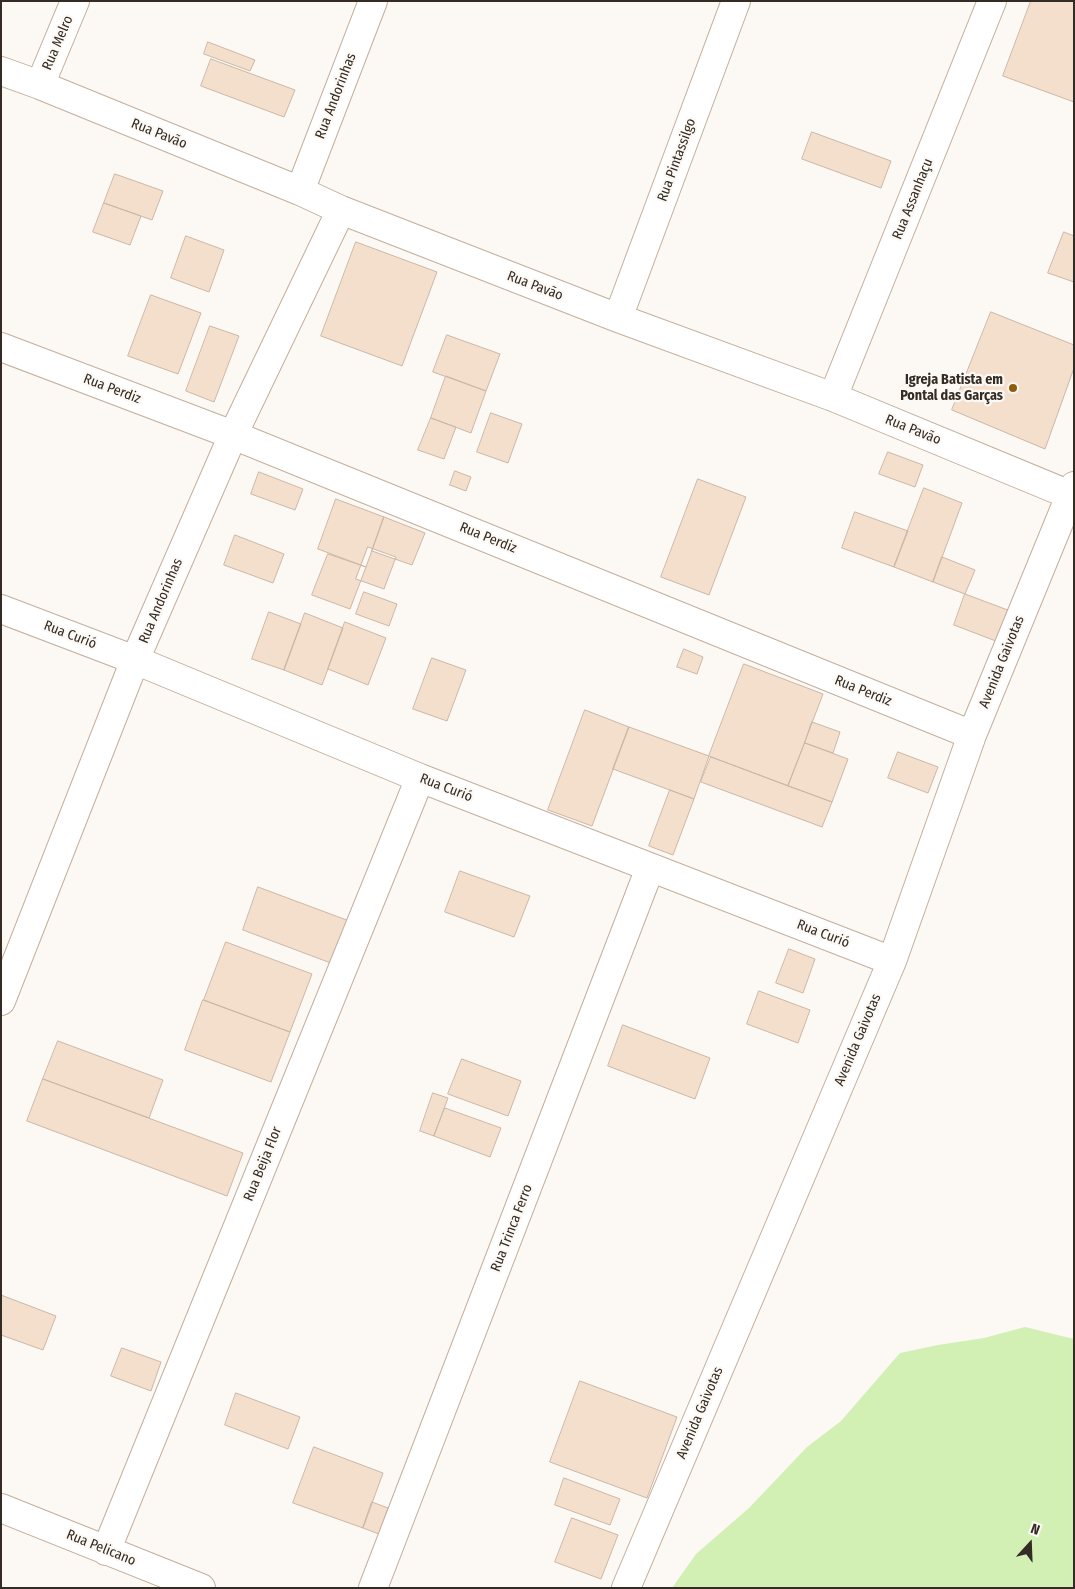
<!DOCTYPE html>
<meta charset="utf-8">
<style>
body{margin:0}
#map{position:relative;width:1075px;height:1589px;overflow:hidden;background:#fcf8f4;font-family:"Fira Sans Condensed",sans-serif}
canvas{display:block}
.frame{position:absolute;inset:0;border:2px solid #332b24;pointer-events:none}
.north{position:absolute;left:1005px;top:1519px;width:50px;height:50px;-webkit-text-stroke:4px #fcf8f4;paint-order:stroke;rotate:20deg;font-size:14px;font-weight:700;line-height:20px;text-align:center;color:#332b24}
.north::after{content:'';display:block;margin:auto;width:18px;height:22px;background:#332b24;clip-path:polygon(50% 0,100% 100%,50% 72%,0 100%)}
</style>
<div id="map">
<canvas width="1075" height="1589"></canvas>
<div class="frame"></div>
<div class="north">N</div>
</div>
<script>
const ctx = document.querySelector('canvas').getContext('2d');
ctx.lineJoin = 'round';
function paint(path, color) {
  ctx.fillStyle = color;
  ctx.fill(path, 'evenodd');
}
function stroke(path, color, width, dash) {
  ctx.strokeStyle = color;
  ctx.lineWidth = width;
  ctx.lineCap = dash ? 'butt' : 'round';
  ctx.setLineDash(dash || []);
  ctx.stroke(path);
}
function label(font, color, halo, rows, align = 'center') {
  ctx.font = font + ' "Fira Sans Condensed",sans-serif';
  ctx.lineWidth = 4.5;
  ctx.setLineDash([]);
  ctx.textBaseline = 'middle';
  ctx.strokeStyle = halo;
  ctx.fillStyle = color;
  for (const [text, x, y, turn = 0] of rows) {
    ctx.save();
    ctx.translate(x, y);
    ctx.rotate((+turn || 0) * Math.PI / 180);
    ctx.textAlign = isNaN(turn) ? turn : align;
    if (halo) ctx.strokeText(text, 0, 0);
    ctx.fillText(text, 0, 0);
    ctx.restore();
  }
}
paint(new Path2D(`
 M1025 1327 1074 1339V1588H672L696 1554 749 1508 807 1447 841 1421 900 1353 938 1345 984 1338Z`), '#d2efb4');
const building = new Path2D(`
 M1031 1H1074V102L1003 76Z
 M208 42 255 60 250 71 204 54Z
 M211 59 295 90 284 117 201 86Z
 M812 132 891 161 881 188 802 159Z
 M115 174 163 191 152 220 104 203Z
 M104 203 141 216 130 245 93 232Z
 M1064 232 1074 236V282L1048 273Z
 M186 236 224 250 209 292 171 278Z
 M356 242 437 272 402 366 321 336Z
 M151 295 201 313 178 374 128 356Z
 M991 312 1074 345V368L1045 449 952 410Z
 M210 326 239 336 214 402 186 391Z
 M447 335 500 354 486 391 433 372Z
 M446 376 486 391 471 433 431 418Z
 M491 413 522 424 508 463 477 452Z
 M431 418 456 427 444 459 418 450Z
 M888 452 923 465 915 487 879 474Z
 M455 471 471 477 466 491 450 485Z
 M259 472 303 489 295 510 251 494Z
 M698 479 746 497 709 595 661 577Z
 M924 488 962 503 933 582 894 567Z
 M336 499 384 517 366 567 318 549Z
 M855 512 908 531 894 567 842 548Z
 M384 517 425 533 412 565 372 551Z
 M235 535 284 554 273 583 224 565Z
 M368 547 396 557 384 589 356 579Z
 M328 554 366 567 350 609 312 595Z
 M942 557 975 570 965 594 933 582Z
 M364 592 397 604 389 626 356 614Z
 M965 594 1013 612 1001 643 954 625Z
 M269 612 301 624 284 670 252 659Z
 M305 613 343 628 322 685 284 670Z
 M345 622 386 638 368 685 328 669Z
 M684 649 703 657 697 674 677 667Z
 M432 658 466 670 447 721 413 709Z
 M744 664 823 694 788 786 709 756Z
 M585 710 629 727 592 826 548 810Z
 M812 722 840 732 833 753 805 743Z
 M629 727 709 756 694 799 613 769Z
 M805 743 848 759 832 802 788 786Z
 M898 752 938 767 928 793 888 778Z
 M711 757 832 802 822 827 701 782Z
 M670 790 694 799 673 855 649 846Z
 M460 871 530 896 514 937 445 912Z
 M258 887 352 922 336 965 243 930Z
 M226 942 312 974 290 1032 204 1000Z
 M789 949 815 959 803 993 776 983Z
 M759 991 810 1010 798 1043 747 1024Z
 M203 1000 290 1032 271 1082 185 1050Z
 M623 1025 710 1058 695 1099 608 1066Z
 M58 1041 163 1080 149 1118 43 1079Z
 M462 1059 521 1081 508 1116 448 1094Z
 M43 1079 243 1153 227 1196 27 1121Z
 M433 1093 448 1098 434 1136 420 1131Z
 M445 1108 501 1128 490 1157 434 1136Z
 M1 1295 56 1316 43 1350 1 1335Z
 M122 1348 161 1362 151 1391 111 1376Z
 M580 1381 677 1417 647 1498 550 1462Z
 M236 1393 300 1417 288 1449 225 1425Z
 M314 1447 383 1473 363 1528 293 1503Z
 M564 1478 620 1499 610 1525 555 1505Z
 M372 1502 388 1508 379 1534 363 1528Z
 M572 1518 618 1535 601 1579 555 1562Z`);
paint(building, '#f4dfcc');
stroke(building, '#cbb7a4', 1);
const minor = new Path2D(`
 M1 71 40 85 300 191 341 210 618 318 833 397 1070 495
 M40 85 75 1
 M300 191 373 1
 M618 318 736 1
 M1 347 233 435 972 735
 M833 397 992 1
 M1 609 135 660 420 778 892 961
 M1 1001 135 660 233 435 341 210
 M1 1508 201 1588
 M106 1551 420 778
 M373 1588 650 868
 M626 1588 892 961 972 735 1074 486`);
stroke(minor, '#c3af9d', 30);
stroke(minor, '#fff', 28);
for (const [x, y, r, color] of [
 [1013,388,5,"#8f5c0c"]
]) {
  const dot = new Path2D();
  dot.arc(x, y, r, 0, 2 * Math.PI);
  ctx.fillStyle = color;
  ctx.fill(dot);
  stroke(dot, '#fcf8f4', 2);
}
label('14px', '#332b24', '#fcf8f4', [
 ["Rua Melro",58,43,-67],
 ["Rua Andorinhas",336,96,-69],
 ["Rua Pavão",159,134,22],
 ["Rua Pintassilgo",677,160,-70],
 ["Rua Assanhaçu",913,199,-68],
 ["Rua Pavão",535,286,21],
 ["Rua Perdiz",112,389,21],
 ["Rua Pavão",913,430,22],
 ["Rua Perdiz",488,538,22],
 ["Rua Andorinhas",161,601,-67],
 ["Rua Curió",70,635,21],
 ["Avenida Gaivotas",1002,662,-68],
 ["Rua Perdiz",863,691,22],
 ["Rua Curió",446,788,21],
 ["Rua Curió",823,934,21],
 ["Avenida Gaivotas",858,1040,-67],
 ["Rua Beija Flor",263,1164,-68],
 ["Rua Trinca Ferro",512,1228,-69],
 ["Avenida Gaivotas",700,1413,-67],
 ["Rua Pelicano",101,1548,22]
]);
label('bold 14px', '#332b24', '#fcf8f4', [
 ["Igreja Batista em",1003,380],
 ["Pontal das Garças",1003,396]
], 'right');
</script>
